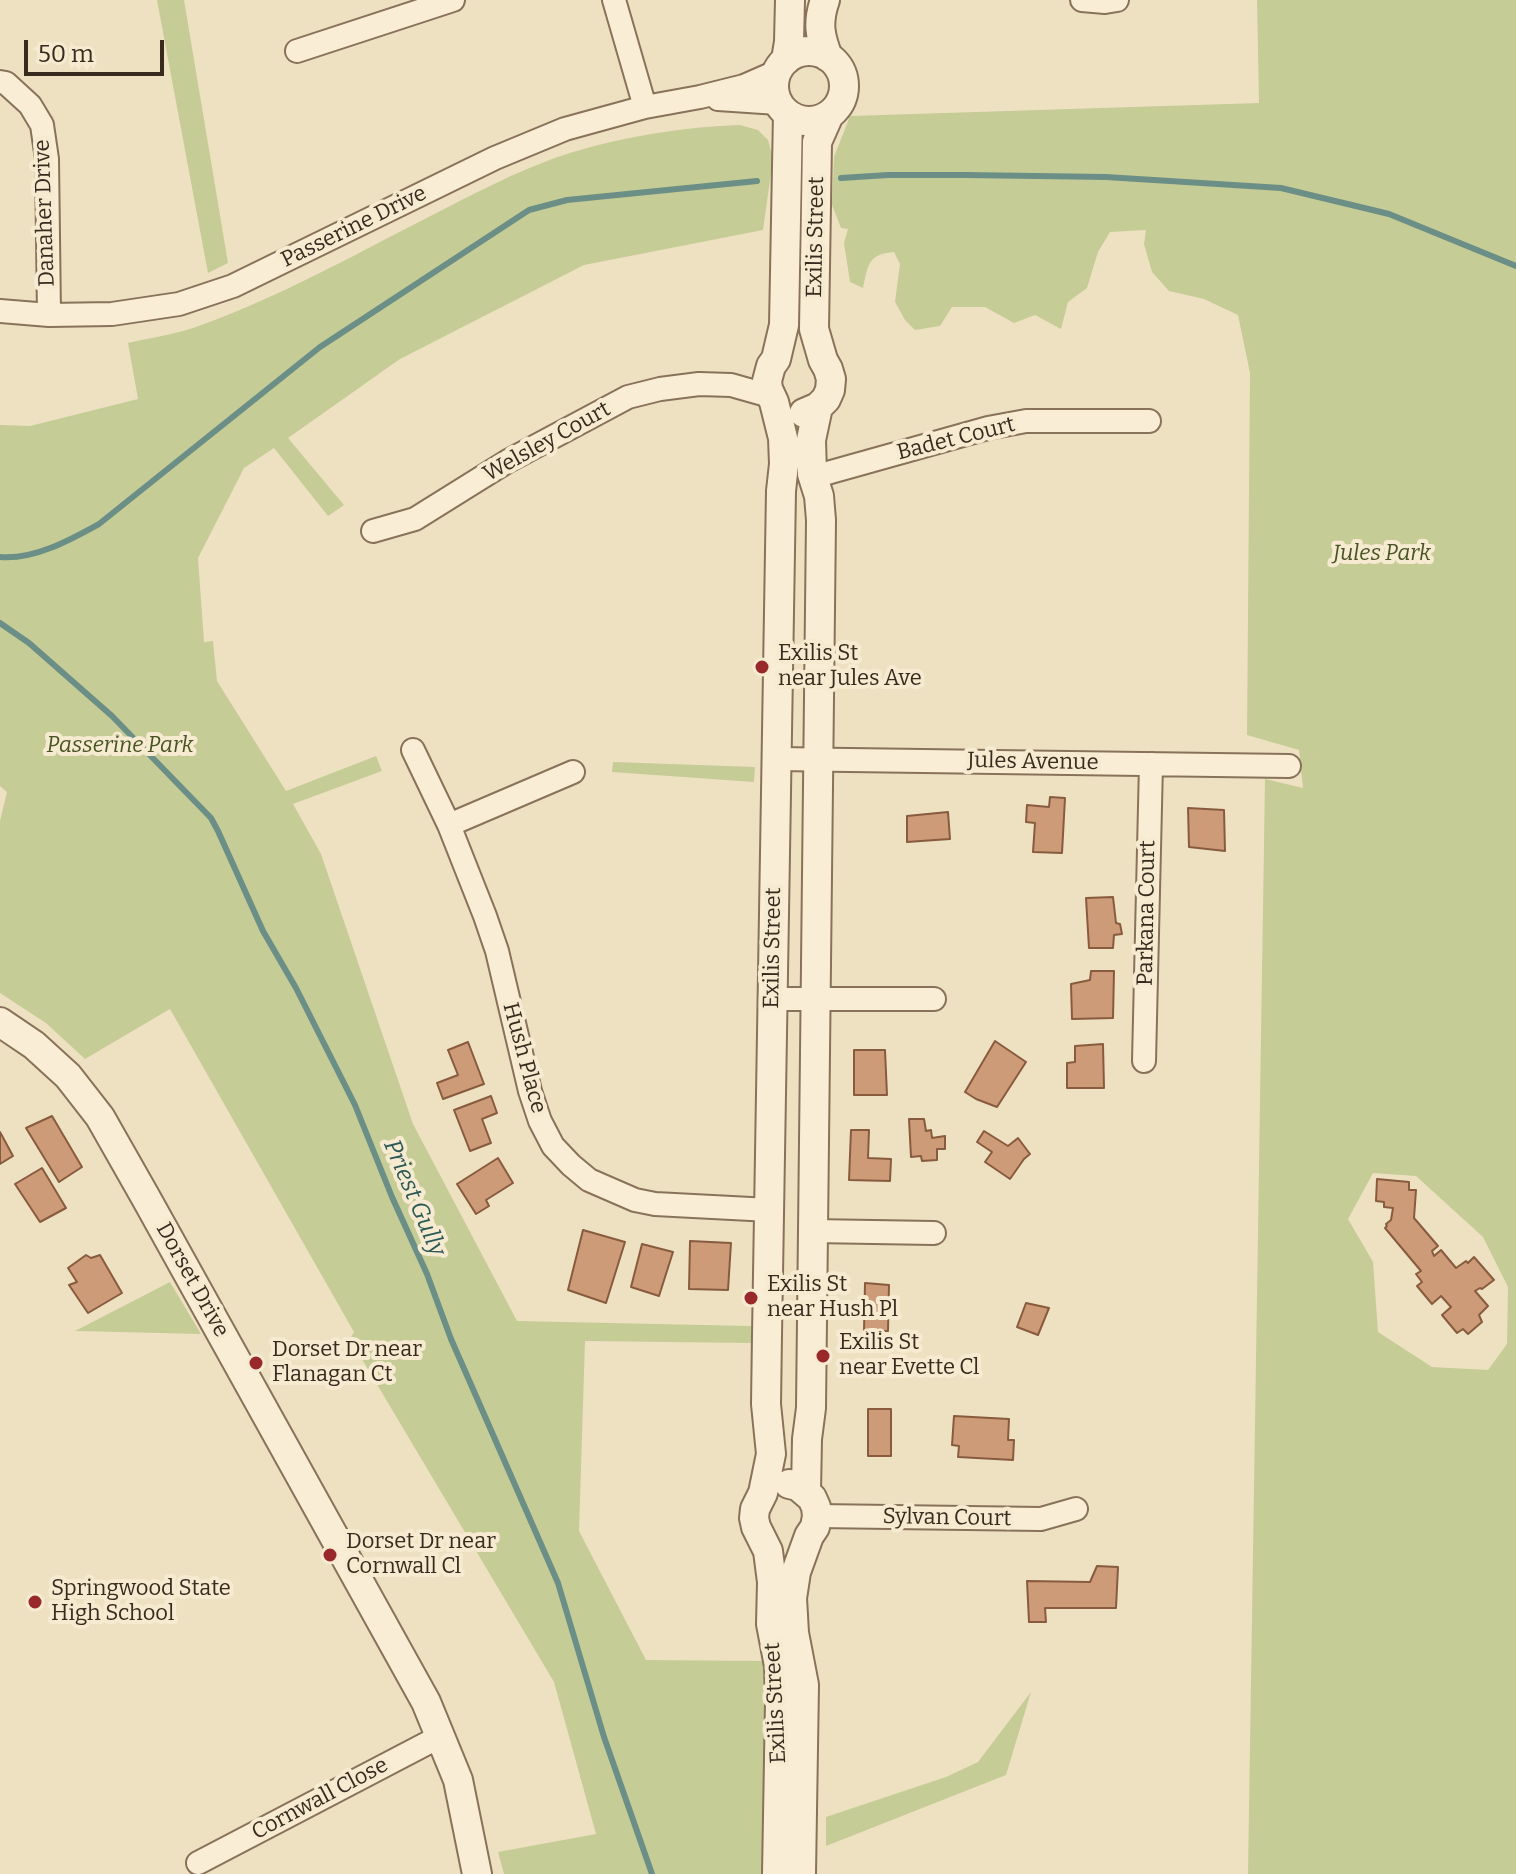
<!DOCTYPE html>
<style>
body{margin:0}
#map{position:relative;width:1516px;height:1874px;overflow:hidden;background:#eee1c2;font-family:Bitter,serif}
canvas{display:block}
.scale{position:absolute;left:24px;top:40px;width:140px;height:36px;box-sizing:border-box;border:4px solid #382a1d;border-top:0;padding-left:10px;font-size:24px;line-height:28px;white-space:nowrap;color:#382a1d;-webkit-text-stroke:6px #f6ebd1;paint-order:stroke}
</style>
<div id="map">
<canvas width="1516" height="1874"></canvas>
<div class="scale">50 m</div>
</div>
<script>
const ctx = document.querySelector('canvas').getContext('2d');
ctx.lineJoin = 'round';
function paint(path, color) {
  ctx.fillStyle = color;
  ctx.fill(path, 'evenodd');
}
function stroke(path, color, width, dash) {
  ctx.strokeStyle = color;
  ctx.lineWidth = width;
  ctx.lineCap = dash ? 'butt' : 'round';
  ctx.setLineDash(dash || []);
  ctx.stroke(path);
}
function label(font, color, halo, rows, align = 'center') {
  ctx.font = font + ' Bitter,serif';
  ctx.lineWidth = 8;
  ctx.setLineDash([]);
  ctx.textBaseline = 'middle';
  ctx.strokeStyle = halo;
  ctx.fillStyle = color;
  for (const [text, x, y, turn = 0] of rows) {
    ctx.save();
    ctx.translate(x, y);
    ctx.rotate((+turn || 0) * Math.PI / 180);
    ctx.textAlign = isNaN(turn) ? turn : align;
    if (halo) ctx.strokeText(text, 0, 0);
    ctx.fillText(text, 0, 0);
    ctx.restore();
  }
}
paint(new Path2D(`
 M157 0H184L228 263 208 273Z
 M1257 0H1516V1874H1248L1265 779 1303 788 1299 750 1247 735 1250 373 1238 315 1204 299 1169 291 1152 272 1144 244 1146 230 1110 232 1098 252 1087 288 1068 302 1061 329 1035 315 1014 323 985 307H952L940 326 915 330 905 320 895 302 900 264 894 252C868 254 868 265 863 288L850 282 844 243 848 229 841 228 832 205 834 157 850 116 1259 103ZM1373 1173 1416 1176 1483 1237 1508 1287 1507 1344 1488 1370 1432 1367 1378 1332 1373 1262 1348 1219Z
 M740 125 758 130 768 140 773 159 763 230 584 265 400 359 288 438 344 505 328 516 274 448 244 468 198 558 204 642 213 641 217 681 286 791 376 756 382 771 293 804 321 854 413 1124 517 1321 751 1326V1343L585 1341 579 1531 646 1660 766 1661 768 1874H504L498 1852 596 1834 554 1682 350 1339 354 1332 170 1009 85 1059 46 1023 0 993V821L7 792 0 786V425L30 426 138 399 128 343C149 338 172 335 193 328 267 302 338 264 407 228 461 201 515 170 573 152 627 136 683 127 740 125Z
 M613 762 755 767 754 782 612 772Z
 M170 1282 201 1334 75 1331Z
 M1031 1692 1006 1775 826 1846V1817L946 1777 978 1762Z`), '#c6cc96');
stroke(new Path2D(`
 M841 178 888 175H966L1106 177 1281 188 1389 214 1516 266
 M0 557C34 560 70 540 99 524L320 347 529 210 567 200 757 181
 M0 623 29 643 112 716 211 818 218 831 263 931 296 988 355 1105 392 1197 427 1274 451 1339 558 1583 604 1737 652 1874`), '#6b8f86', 6);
const building = new Path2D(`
 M1050 797 1065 798 1062 853 1033 852 1035 823 1026 822 1027 805 1049 807Z
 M1188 808 1224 810 1225 851 1189 847Z
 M948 812 950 839 907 842V816Z
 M1113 897 1116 923 1120 924 1122 934 1114 935 1113 948H1089L1086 898Z
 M1091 971H1114L1113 1018 1072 1019 1071 984 1090 980Z
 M995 1041 1026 1062 997 1107 976 1099 965 1092Z
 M468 1042 484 1084 443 1099 437 1083 458 1075 448 1050Z
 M1103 1044 1104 1088H1067V1063L1075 1062V1046Z
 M854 1050H885L887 1095H854Z
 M491 1096 497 1113 482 1119 491 1143 470 1151 454 1110Z
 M52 1116 82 1167 59 1182 26 1128Z
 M909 1119H924L926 1131 931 1130 932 1138 945 1136V1149H937V1160L922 1161 921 1156 911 1157Z
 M851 1130H869L868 1158 891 1159 890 1181 849 1180Z
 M984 1131 1008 1146 1018 1138 1030 1154 1024 1159 1010 1179 985 1162 992 1152 977 1142Z
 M0 1132 13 1156 0 1164Z
 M498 1158 513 1183 486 1200 489 1206 476 1214 457 1184Z
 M42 1168 66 1208 40 1222 15 1184Z
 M1377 1179 1409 1182V1190H1416L1414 1218 1438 1246 1432 1251 1434 1256 1441 1250 1456 1268 1466 1261 1468 1263 1474 1257 1494 1280 1482 1289 1480 1288 1475 1291 1488 1306 1479 1315 1482 1322 1468 1334 1463 1329 1457 1333 1442 1315 1451 1307 1441 1296 1432 1304 1417 1286 1422 1282 1416 1274 1421 1271 1385 1228 1387 1226 1386 1224 1391 1220 1393 1208 1384 1207V1202L1376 1201Z
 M583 1230 625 1242 606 1303 568 1290Z
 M690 1241 731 1243 728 1290 689 1289Z
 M642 1244 673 1252 659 1296 631 1287Z
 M86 1255 91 1258 100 1255 122 1293 88 1313 69 1285 77 1282 68 1268Z
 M865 1283 889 1285 888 1331H864Z
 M1026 1303 1049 1308 1038 1335 1017 1327Z
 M868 1409H891V1456H868Z
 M954 1416 1009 1419 1008 1440H1014L1013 1460 958 1457 959 1446 952 1445Z
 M1097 1566 1118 1567 1116 1608H1045L1046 1622H1029L1027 1581 1090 1582Z`);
paint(building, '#cd9b77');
stroke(building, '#885b3e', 2);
const minor = new Path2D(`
 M614 0 645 107
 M1082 0 1105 2 1117 0
 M297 51 453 0
 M0 82 6 83 30 105 42 125 47 159 49 315
 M718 99 778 103
 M0 311 49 315 112 314 179 304 233 286 495 158 565 129 645 107 700 97 744 86 776 72
 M813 477 988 428 1026 421H1149
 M373 531 415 519 508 461 628 397 660 389 699 384 731 385 770 396
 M413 750 449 825 485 916 497 951 530 1091 540 1121 553 1146 571 1165 589 1180 635 1200 655 1204 770 1210
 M776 759 1289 766
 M449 825 573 772
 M773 999H934
 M1144 1061 1151 764
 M812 1231 934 1233
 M817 1516 1041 1519 1076 1509
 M198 1863 441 1736`);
const tertiary = new Path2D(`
 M825 0C817 23 820 36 828 57
 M774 86a35 35 0 1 1 70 0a35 35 0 1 1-70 0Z
 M786 60 789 42 790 0
 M804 413 818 407 826 399 830 390 831 379 828 369 823 360 814 329 817 142 829 115
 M0 1022 34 1045 68 1076 100 1117 146 1198 426 1702 458 1780 477 1874
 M789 1484 798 1486 812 1498 816 1507 817 1516 815 1527 809 1536 796 1572 792 1598 794 1633 804 1685 801 1874
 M806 1491 807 1439 811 1408 821 520 819 496 812 474 811 440 818 407
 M777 1874 780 1702 779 1666 771 1624 772 1582 768 1551 756 1527 754 1518 755 1509 763 1493 771 1454 766 1404 767 1335 781 491 784 464 783 438 774 402 768 389 767 381 771 366 776 359 784 325 788 114`);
stroke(minor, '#887259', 26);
stroke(tertiary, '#887259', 32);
stroke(minor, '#f9eed5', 22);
stroke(tertiary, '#f9eed5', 28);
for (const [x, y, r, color] of [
 [762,667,8,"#982829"],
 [751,1298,8,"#982829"],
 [823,1356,8,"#982829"],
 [256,1363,8,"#982829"],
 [330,1555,8,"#982829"],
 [35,1602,8,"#982829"]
]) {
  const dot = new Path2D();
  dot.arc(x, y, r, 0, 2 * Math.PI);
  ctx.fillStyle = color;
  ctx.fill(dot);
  stroke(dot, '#f6ebd1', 3);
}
label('22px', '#382a1d', '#f6ebd1', [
 ["Danaher Drive",45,213,-92],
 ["Passerine Drive",354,227,-26],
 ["Exilis Street",816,237,-89],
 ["Badet Court",956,439,-14],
 ["Welsley Court",547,442,-29],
 ["Jules Avenue",1033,762,1],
 ["Parkana Court",1147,913,-89],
 ["Exilis Street",773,948,-89],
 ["Hush Place",524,1058,75],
 ["Dorset Drive",192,1280,61],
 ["Sylvan Court",947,1518,1],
 ["Exilis Street",776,1703,-93],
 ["Cornwall Close",320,1799,-28]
]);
label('italic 22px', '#485424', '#f6ebd1', [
 ["Jules Park",1382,554],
 ["Passerine Park",120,746]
]);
label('22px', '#382a1d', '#f6ebd1', [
 ["Exilis St",778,654],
 ["near Jules Ave",778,679],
 ["Exilis St",767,1285],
 ["near Hush Pl",767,1310],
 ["Exilis St",839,1343],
 ["near Evette Cl",839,1368],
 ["Dorset Dr near",272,1350],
 ["Flanagan Ct",272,1375],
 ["Dorset Dr near",346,1542],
 ["Cornwall Cl",346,1567],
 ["Springwood State",51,1589],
 ["High School",51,1614]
], 'left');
label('italic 24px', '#2c5855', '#f6ebd1', [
 ["Priest Gully",414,1198,67]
]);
</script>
